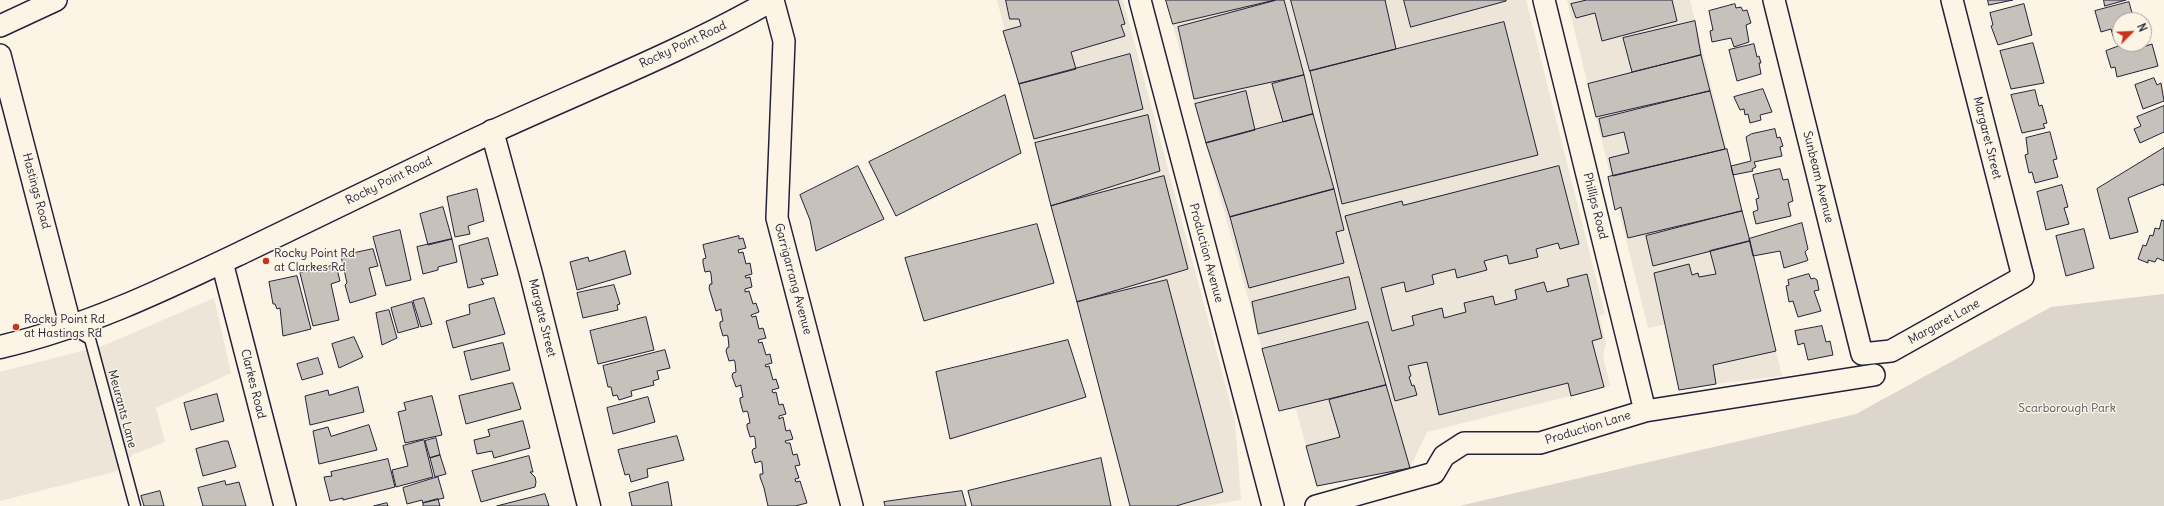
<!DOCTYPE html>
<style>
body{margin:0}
#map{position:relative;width:2164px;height:506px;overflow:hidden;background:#fcf5e5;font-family:Delius,sans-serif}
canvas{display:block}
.north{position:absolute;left:2112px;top:12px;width:40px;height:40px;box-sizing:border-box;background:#fcf5e5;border:1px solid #a5a1a1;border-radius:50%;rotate:66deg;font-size:11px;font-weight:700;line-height:16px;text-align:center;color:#22223b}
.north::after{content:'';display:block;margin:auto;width:14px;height:18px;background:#c8321e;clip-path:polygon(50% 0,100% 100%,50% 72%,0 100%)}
</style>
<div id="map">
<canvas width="2164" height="506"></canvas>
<div class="north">N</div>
</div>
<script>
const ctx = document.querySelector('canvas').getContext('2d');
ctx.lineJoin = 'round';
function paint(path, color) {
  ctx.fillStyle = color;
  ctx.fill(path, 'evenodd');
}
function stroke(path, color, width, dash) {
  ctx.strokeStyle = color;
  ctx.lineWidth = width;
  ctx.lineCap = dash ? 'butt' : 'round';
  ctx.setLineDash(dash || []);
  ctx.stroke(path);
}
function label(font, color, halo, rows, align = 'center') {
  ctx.font = font + ' Delius,sans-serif';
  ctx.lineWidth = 3;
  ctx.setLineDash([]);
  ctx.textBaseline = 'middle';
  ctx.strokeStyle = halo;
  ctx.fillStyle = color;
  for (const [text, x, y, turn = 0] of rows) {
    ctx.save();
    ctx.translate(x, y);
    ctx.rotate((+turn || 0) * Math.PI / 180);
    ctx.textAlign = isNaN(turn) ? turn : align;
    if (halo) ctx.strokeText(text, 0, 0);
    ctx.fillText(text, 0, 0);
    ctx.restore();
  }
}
paint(new Path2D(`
 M997 0H1123L1235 421 1241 500 1205 506H1130Z
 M1166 0H1526L1605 314 1599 316 1606 343 1603 356 1610 386 1427 432 1410 468 1317 486 1296 409 1279 411Z
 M1567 0H1690L1782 376 1680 388 1665 324 1648 328Z
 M214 298 231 373 156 408 165 442 134 454 114 472 0 501V372L105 345Z`), '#ece5d8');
paint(new Path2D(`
 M2164 294V506H1459L1856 414 2051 307Z`), '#dcd6cc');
const building = new Path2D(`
 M1006 0H1118L1125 24 1121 25 1125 36 1071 52 1076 69 1019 84 1003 31 1021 26 1019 19H1010Z
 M1166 0H1275L1173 24Z
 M1277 0H1284L1304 75 1194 99 1178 27Z
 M1291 0H1385L1396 49 1310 71Z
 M1404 0H1506V1L1411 27Z
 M1587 0H1672L1677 21 1602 41 1595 13 1576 18 1571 4Z
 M1988 0H2013L1989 5Z
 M2104 0H2126L2105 6Z
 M2129 2 2134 20H2120V34L2113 36 2111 29 2101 32 2095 11Z
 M1735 4 1736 8 1741 7 1743 11 1747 10 1751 23 1746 25 1749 42 1734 47 1731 38 1712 42 1710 31 1713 30 1709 11Z
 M2024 4 2032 35 1998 45 1991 26 1993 25 1990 13Z
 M1695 21 1701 55 1632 72 1623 38Z
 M1504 22 1538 155 1342 204 1310 71Z
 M2033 43 2044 83 2011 89 2000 51Z
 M1754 44 1757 57 1759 56 1761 63H1759L1761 74 1737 81 1729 50Z
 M2124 44H2142L2143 47 2152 44 2158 66 2117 77 2115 67 2111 68 2106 51Z
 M1130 54 1143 109 1034 139 1019 84Z
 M1701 55 1710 91 1596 117 1588 84Z
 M1304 75 1313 114 1283 122 1272 84Z
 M2154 78 2157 85 2161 83 2164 101 2143 109 2135 85Z
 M1763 89 1772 112 1760 115 1761 120 1750 123 1748 114 1745 115 1744 109 1740 110 1734 97Z
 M2035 90 2039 106 2042 105 2047 123 2043 124 2045 128 2022 133 2011 95Z
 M1246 91 1255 130 1206 143 1195 104Z
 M1710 91 1725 149 1613 176 1609 158 1629 153 1624 132 1603 137 1599 119Z
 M1005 95 1021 153 896 216 869 162Z
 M2164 106V132L2140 143 2134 129 2141 126 2137 117Z
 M1313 114 1334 189 1230 217 1206 143Z
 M1148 115 1160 171 1051 206 1035 143Z
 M1775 129 1777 138 1780 137 1783 146 1780 147 1782 156 1754 162 1756 167 1752 169 1753 171 1733 175 1731 166 1751 161 1746 137 1751 134Z
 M2050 132 2057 159 2053 160 2058 177 2035 183 2032 172 2029 173 2025 155 2028 154 2026 138Z
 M2164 148V186L2163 184 2128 198 2138 232 2110 239 2097 189Z
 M1727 149 1742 211 1628 238 1621 207 1615 210 1608 177Z
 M858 166 884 219 816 251 810 220 800 195Z
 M1559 166 1579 244 1560 249 1558 243 1536 249 1538 257 1509 264 1507 255 1484 261 1487 270 1457 278 1455 269 1432 275 1434 284 1406 292 1404 282 1381 288 1392 331 1414 325 1412 316 1442 308 1444 318 1466 312 1464 303 1493 296 1495 305 1517 299 1515 290 1544 282 1547 292 1569 286 1567 279 1587 274 1602 338 1592 341 1604 387 1571 396 1568 383 1439 415 1427 362 1408 366 1411 376 1409 377 1412 386 1414 385 1417 395 1395 401 1345 216 1402 201 1403 205Z
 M1780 169 1783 180 1788 179 1793 201 1788 203 1791 216 1756 224 1753 212 1758 210 1756 199 1759 198 1753 175Z
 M1164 176 1188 269 1077 302 1051 206Z
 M2062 185 2068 207 2064 208 2069 224 2046 230 2037 192Z
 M477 189 484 221 468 226 470 234 455 237 447 197Z
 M1334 189 1344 230 1336 232 1344 263 1249 288 1230 217Z
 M443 207 452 239 428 245 420 214Z
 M1742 211 1750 241 1653 266 1646 236Z
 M2162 220 2164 221V261L2157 258 2155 262 2148 260V263L2138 259 2143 245 2146 246 2150 235 2153 236 2155 228 2159 229Z
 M1802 223 1808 249 1805 252 1808 260 1806 261 1784 268 1780 251 1753 256 1749 239Z
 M1037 224 1054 283 924 321 905 258Z
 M2084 229 2094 268 2066 276 2056 236Z
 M400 230 411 280 386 286 373 237Z
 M739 236V239L743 238 746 248 738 250 739 253 743 252 746 264 750 263 752 274 745 276 746 278 750 277 752 287 745 289V292L749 291 753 304 756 303 759 312 751 315 752 317 756 316 759 329 763 328 766 338 758 340 759 343 762 342 766 355 770 354 772 363 765 365 766 367 769 366 773 380 776 379 779 388 772 390 773 393 776 392 779 405 783 404 786 414 779 416V419L783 417 786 431 790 430 793 439 785 441 786 443H790L793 455 797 454 800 465 795 466 799 478 795 479 796 482 800 481 807 503 795 506H768L764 488 760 477V474H763L762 463 761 461 755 463 752 452 753 449 756 448 755 438 754 436 750 437 747 427V424L750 423 748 413 747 411 743 412 740 401V398L743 397 741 387V385L736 387 732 376 733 373 736 372 735 362 734 360 729 361 726 351 727 348 729 347 728 337 727 335 723 336 720 326V322L723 321 721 312V309L716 311 709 288 710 284H712L711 274 710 271 705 272 703 263V259L706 258 703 245Z
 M488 238 498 275 481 279 484 284 468 288 459 246Z
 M452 239 457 262 438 267V270L423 274 417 247Z
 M1750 241 1776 351 1713 365 1716 384 1679 390 1654 273 1689 264 1692 275 1698 273 1699 277 1716 274 1710 251Z
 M373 249 378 266 369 268 376 295 350 303 345 285 347 283 341 256Z
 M625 251 631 274 577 290 570 262 588 257 589 261Z
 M336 265 340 281 331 284 339 320 313 326 300 273Z
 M1809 274 1811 279 1814 278 1817 280 1819 290 1814 291 1821 311 1798 317 1793 301 1789 302 1786 286 1789 285 1788 280Z
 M297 276 311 329 283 336 280 308 277 309 275 304H273L269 282Z
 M1349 277 1356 309 1258 334 1252 302Z
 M1167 280 1223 492 1176 506H1130L1077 302Z
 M614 285 620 304 617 305 618 310 583 318 577 293Z
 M424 298 432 324 421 327 413 301Z
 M494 298 505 334 453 348 446 321 470 314 469 305Z
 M412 302 419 327 398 333 391 308Z
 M389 310 397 338 382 345 376 313Z
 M646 317 654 350 598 364 590 331Z
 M1368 322 1386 385 1279 411 1262 349Z
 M1822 326 1826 342 1830 341 1833 355 1808 360 1804 343 1798 345 1795 331Z
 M354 337 363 357 339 368 332 344Z
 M1068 340 1086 397 950 439 936 372Z
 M503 343 510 370 471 380 464 352Z
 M665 350 670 368 657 371 659 379 653 381 654 385 631 391 632 396 619 400 617 395 613 396 611 387H608L603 366Z
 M318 358 323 374 302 380 297 364Z
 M513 383 521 409 466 424 459 396Z
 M1386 385 1410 468 1317 486 1306 446 1340 437 1329 400Z
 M358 387 364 412 310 425 305 396 328 390 329 395Z
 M217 394 224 421 191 430 184 403Z
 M432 396 442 435 405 443 398 412 406 410 404 403Z
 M648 397 655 422 613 434 607 408Z
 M523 421 530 448 494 458 492 451 477 454 474 440 490 436 488 430Z
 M369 425 377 450 319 464 313 431 328 427 331 436Z
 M677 436 684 460 647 469 648 477 631 482 629 474 625 475 618 450Z
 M436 438 440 455 430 458 425 441Z
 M424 440 433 477 396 487 392 470 408 466 403 446Z
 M224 441H228L236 467 203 476 196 449Z
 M440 455 446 474 435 477 430 458Z
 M529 456 533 472H530L535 477 536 482 535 487 481 502 472 471Z
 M1101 458 1111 506H972L968 491Z
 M388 459 395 487 343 500V498L330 501 324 477 332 476 331 472Z
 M438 477 444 498 423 503 422 500 407 504 403 488Z
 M225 481 226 485 239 482 246 506H203L198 488Z
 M668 482 672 506H632L629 493Z
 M160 491 164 506H144L141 496Z
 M962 491 966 506H885L884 502Z
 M545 494 549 506H497Z
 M438 499 440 506H423V503Z
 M387 503 388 506H374Z`);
paint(building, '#c6c1bb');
stroke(building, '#22223b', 1);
const lane = new Path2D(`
 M71 328 90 339 135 506`);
const street = new Path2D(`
 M773 0 784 41 777 218 852 506
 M1140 0 1273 506
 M1544 0 1645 411
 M1774 0 1862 354 1891 351 2023 277 1952 0
 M0 26 56 0
 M0 55 71 328
 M222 262 285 506
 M1316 506 1434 473 1444 456 1464 443H1540L1645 411 1874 375`);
const secondary = new Path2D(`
 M492 131 531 274 589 506`);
const primary = new Path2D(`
 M0 347C87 327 165 289 245 251 317 216 389 181 460 147 564 97 673 57 772 0`);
stroke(lane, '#22223b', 13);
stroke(street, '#22223b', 24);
stroke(secondary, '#22223b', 25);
stroke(primary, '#22223b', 25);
stroke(lane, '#fcf5e5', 10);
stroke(street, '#fcf5e5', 21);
stroke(secondary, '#fcf5e5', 22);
stroke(primary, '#fcf5e5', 22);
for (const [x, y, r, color] of [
 [266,261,4,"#c8321e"],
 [16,327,4,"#c8321e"]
]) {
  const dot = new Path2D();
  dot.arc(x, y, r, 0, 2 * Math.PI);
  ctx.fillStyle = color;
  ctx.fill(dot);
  stroke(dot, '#fcf5e5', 1.5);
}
label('12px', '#22223b', '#fcf5e5', [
 ["Rocky Point Road",683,45,-25],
 ["Margaret Street",1987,138,76],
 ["Sunbeam Avenue",1818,177,76],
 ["Rocky Point Road",389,181,-26],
 ["Hastings Road",36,191,75],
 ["Phillips Road",1595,206,76],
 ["Production Avenue",1206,253,75],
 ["Garrigarrang Avenue",793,279,75],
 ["Margate Street",542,318,76],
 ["Margaret Lane",1944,322,-29],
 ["Clarkes Road",253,384,76],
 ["Meurants Lane",122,409,75],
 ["Production Lane",1588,428,-17]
]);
label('12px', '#22223b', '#fcf5e5', [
 ["Rocky Point Rd",274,254],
 ["at Clarkes Rd",274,268],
 ["Rocky Point Rd",24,320],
 ["at Hastings Rd",24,334]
], 'left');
label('12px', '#504f5f', '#fcf5e5', [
 ["Scarborough Park",2067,409]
]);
</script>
